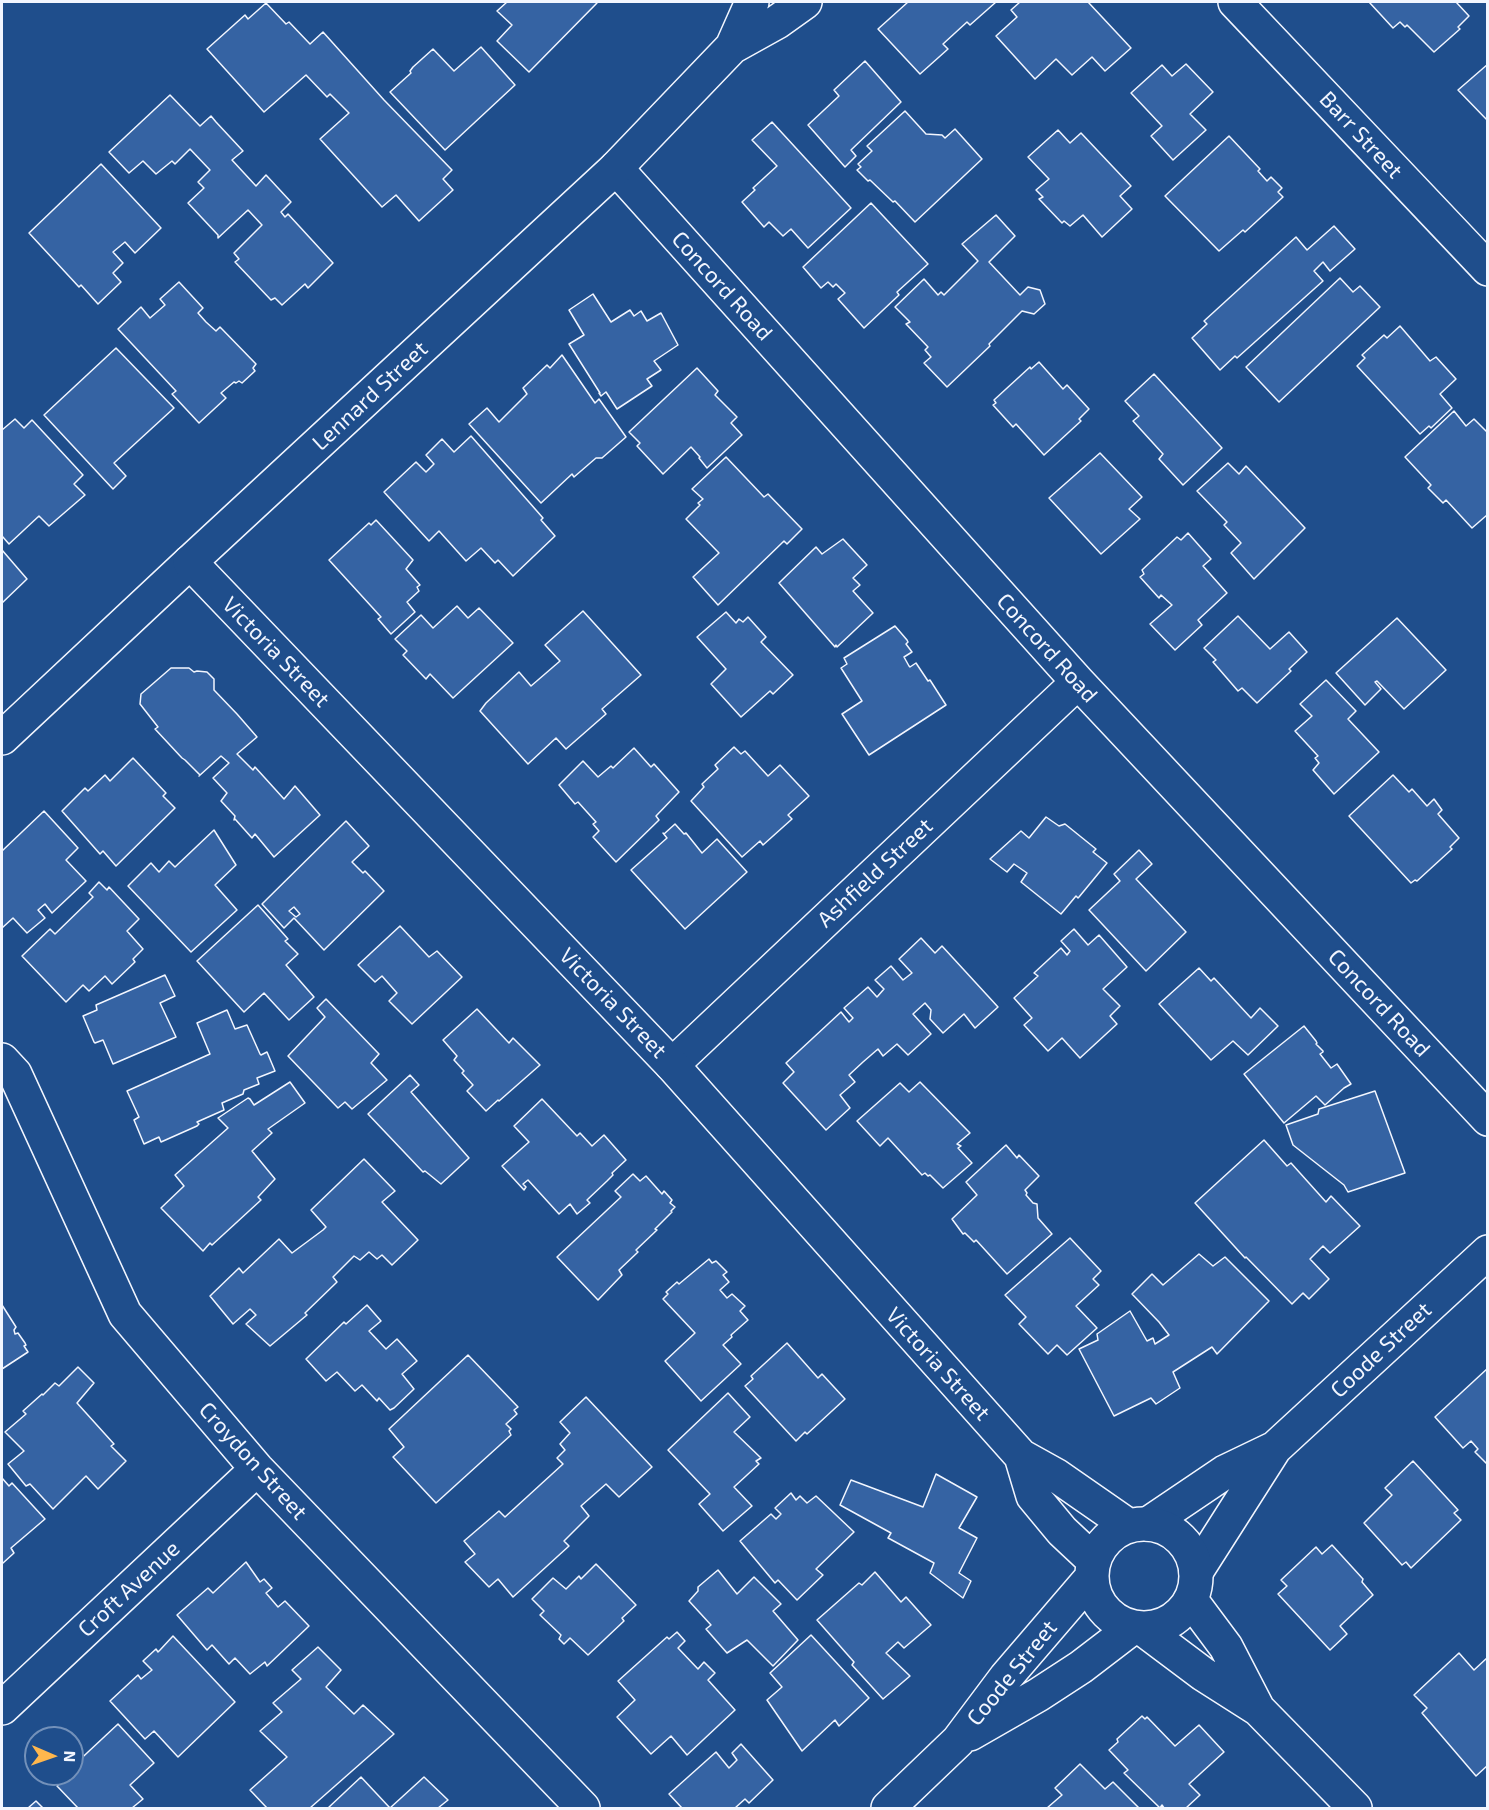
<!DOCTYPE html>
<style>
body{margin:0}
#map{position:relative;width:1489px;height:1810px;overflow:hidden;background:#1f4e8c;font-family:"Exo 2",sans-serif}
canvas{display:block}
.frame{position:absolute;inset:0;border:3px solid #f2f6ff;pointer-events:none}
.north{position:absolute;left:24px;top:1726px;width:60px;height:60px;box-sizing:border-box;background:#1f4e8c;border:2px solid #7391ba;border-radius:50%;rotate:92deg;font-size:16px;font-weight:700;line-height:24px;text-align:center;color:#f2f6ff}
.north::after{content:'';display:block;margin:auto;width:21px;height:27px;background:#ffb74d;clip-path:polygon(50% 0,100% 100%,50% 72%,0 100%)}
</style>
<div id="map">
<canvas width="1489" height="1810"></canvas>
<div class="frame"></div>
<div class="north">N</div>
</div>
<script>
const ctx = document.querySelector('canvas').getContext('2d');
ctx.lineJoin = 'round';
function paint(path, color) {
  ctx.fillStyle = color;
  ctx.fill(path, 'evenodd');
}
function stroke(path, color, width, dash) {
  ctx.strokeStyle = color;
  ctx.lineWidth = width;
  ctx.lineCap = dash ? 'butt' : 'round';
  ctx.setLineDash(dash || []);
  ctx.stroke(path);
}
function label(font, color, halo, rows, align = 'center') {
  ctx.font = font + ' "Exo 2",sans-serif';
  ctx.lineWidth = 4.5;
  ctx.setLineDash([]);
  ctx.textBaseline = 'middle';
  ctx.strokeStyle = halo;
  ctx.fillStyle = color;
  for (const [text, x, y, turn = 0] of rows) {
    ctx.save();
    ctx.translate(x, y);
    ctx.rotate((+turn || 0) * Math.PI / 180);
    ctx.textAlign = isNaN(turn) ? turn : align;
    if (halo) ctx.strokeText(text, 0, 0);
    ctx.fillText(text, 0, 0);
    ctx.restore();
  }
}
const building = new Path2D(`
 M507 2H595L597 3 529 72 497 41 512 25 497 11Z
 M908 2H996L970 25 967 22 943 44 948 49 920 74 878 29Z
 M1020 2H1088L1131 48 1105 71 1092 57 1072 75 1056 59 1035 79 996 36 1017 17 1011 10Z
 M1369 2H1456L1469 16 1458 27 1460 29 1434 52 1407 25 1405 27 1400 22 1393 28Z
 M266 3 286 24 289 22 310 44 323 32 384 100 452 170 443 179 453 190 419 221 396 195 382 207 320 139 349 113 330 94 327 97 306 75 264 112 207 49 245 15 248 19Z
 M481 47 515 85 445 150 390 92 411 73 410 71 413 67 433 49 454 71Z
 M865 61 901 102 851 150 856 156 845 167 808 125 839 96 834 90Z
 M1186 64 1213 92 1190 114 1206 130 1173 160 1151 136 1162 126 1131 93 1162 65 1172 76Z
 M1488 64V121L1458 90Z
 M170 95 200 126 211 116 216 122 243 151 232 160 256 186 266 175 291 202 281 212 285 217 288 214 333 263 308 288 305 284 282 305 275 298 271 300 235 262 239 259 234 253 262 225 248 210 218 238V235L188 203 204 188 198 182 210 170 190 149 175 164 172 161 156 174 143 161 129 173 109 152Z
 M905 111 926 134 942 135 945 138 955 129 982 159 915 222 895 201 893 202 870 180 868 181 857 170 861 167 858 164 872 151 867 146Z
 M772 122 851 208 808 248 791 229 783 236 769 222 764 227 742 202 755 190 753 188 777 166 752 140Z
 M1058 130 1070 143 1081 133 1131 186 1120 196 1132 209 1102 237 1083 215 1070 226 1064 221 1062 223 1039 199 1043 197 1036 190 1049 179 1028 157Z
 M1229 136 1260 169 1258 171 1267 181 1271 177 1282 188 1278 192 1283 197 1245 232 1243 230 1219 251 1165 196Z
 M101 164 161 228 135 253 125 242 113 252 123 263 113 273 121 282 98 304 81 285 79 287 29 233Z
 M871 203 928 264 897 292 899 295 864 328 838 299 845 293 836 284 833 287 828 282 821 288 803 267Z
 M996 215 1015 236 989 262 1020 295 1028 287 1040 290 1045 304 1034 314 1022 311 989 344 990 346 947 387 924 363 931 357 925 350 928 347 906 324 910 322 895 307 924 279 938 295 941 292 944 295 978 261 962 244Z
 M1334 226 1355 249 1330 271 1323 262 1314 271 1323 281 1237 358 1235 356 1220 370 1192 338 1207 324 1204 321 1296 237 1307 250Z
 M1340 278 1353 292 1360 286 1380 307 1279 402 1246 367Z
 M179 282 203 308 198 313 206 322 216 331 220 327 256 364 253 368 255 371 242 383 239 381 236 383 234 382 221 393 226 398 199 423 172 394 176 391 118 329 141 307 150 318 165 305 160 299Z
 M593 294 611 322 630 310 634 316 641 311 647 321 661 313 678 345 654 361 661 370 647 379 652 386 617 409 606 392 601 396 599 393H600L569 344 584 335 569 310Z
 M1400 326 1430 361 1436 357 1456 379 1440 394 1452 408 1431 428 1429 426 1420 434 1357 366 1365 358 1362 355 1384 335 1387 338Z
 M116 348 174 408 114 463 126 476 113 489 44 415Z
 M562 355 595 403 599 399 626 437 602 458H596L574 477 572 474 541 503 469 424 487 408 499 422 527 394 523 388 547 365 550 368Z
 M1039 362 1063 389 1067 385 1089 409 1079 419 1081 421 1044 455 1016 424 1013 427 993 405 996 403 994 400 1030 367 1031 369Z
 M697 368 718 391 715 395 737 417 731 423 742 435 707 468 699 458 700 457 691 447 663 474 637 446 640 443 629 432Z
 M1154 374 1222 448 1183 485 1159 459 1163 454 1133 421 1139 416 1125 401Z
 M1454 411 1466 426 1474 419 1488 433V516L1487 515 1472 528 1446 500 1443 503 1428 488 1431 485 1405 457Z
 M15 419 24 428 32 420 83 475 74 484 85 495 49 526 39 516 9 544 2 536V430Z
 M471 436 543 518 541 520 555 536 513 576 498 560 495 563 481 548 466 561 439 531 429 541 384 492 416 462 426 472 434 464 426 455 442 439 454 452Z
 M1100 453 1142 497 1129 509 1140 519 1101 554 1049 498Z
 M726 457 764 497 768 494 802 529 787 544 784 541 718 605 693 577 719 553 686 519 700 505 698 503 703 499 692 489Z
 M1228 463 1239 474 1246 466 1305 528 1254 579 1231 553 1241 543 1224 525 1227 522 1197 491Z
 M376 520 413 560 406 569 420 585 417 587 419 591 407 602 415 612 391 634 378 619 381 617 329 560 369 523 371 525Z
 M1188 533 1211 559 1203 566 1227 593 1198 620 1202 625 1175 650 1150 624 1172 605 1161 595 1159 598 1140 577 1144 574 1142 570 1177 537 1181 540Z
 M843 539 867 565 853 578 860 585 853 591 873 613 837 647 836 645 835 647 779 583 816 547 822 554Z
 M2 550 27 579 2 603Z
 M457 606 468 618 479 608 513 643 453 698 430 674 426 679 403 655 407 651 395 639 421 615 433 628Z
 M583 611 641 675 602 709 606 714 566 749 556 738 528 764 480 711 486 703 519 672 531 686 560 661 545 645Z
 M726 612 736 623 739 619 743 622 748 617 766 637 761 642 793 675 773 694 770 691 741 717 711 684 726 669 697 637Z
 M1238 616 1270 649 1289 632 1307 652 1289 669 1291 671 1257 703 1242 688 1238 691 1213 662 1216 660 1204 648Z
 M1397 618 1446 670 1404 709 1377 681 1375 682 1381 689 1365 705 1336 673Z
 M895 626 907 640 908 642 906 644 912 652 904 657 909 666 910 667 916 663 928 681 930 680 946 705 869 755 842 714 862 701 841 668 847 664 844 658Z
 M171 668H189L194 672 197 671 207 672 214 679V690L237 714 257 737 237 754 253 770 255 767 284 799 295 786 320 815 274 857 255 834 252 838 235 819 234 820 235 816 221 801 227 793 213 778 229 763 221 756 199 776 200 775 185 760 182 758 155 729 158 727 140 704 141 694Z
 M1326 680 1356 711 1348 719 1379 752 1334 794 1313 770 1319 763 1315 758 1318 756 1295 731 1312 716 1300 704Z
 M734 747 741 754 745 751 768 776 780 765 809 796 788 815 792 819 763 845 760 841 742 857 691 801 704 787 702 784 718 769 715 765Z
 M634 748 651 767 654 764 679 792 656 816 659 820 616 862 593 837 599 831 593 824 596 822 578 802 575 804 559 785 583 761 598 777 611 766 613 768Z
 M133 758 166 793 163 796 175 808 116 866 103 851 100 854 62 811 85 788 88 791 105 775 110 781Z
 M1393 775 1409 792 1412 789 1427 806 1434 799 1442 810 1438 814 1459 838 1450 847 1452 849 1417 881 1415 880 1411 883 1349 816Z
 M44 811 78 848 66 860 86 881 52 913 45 904 38 910 45 918 27 933 13 918 2 928V851Z
 M1046 817 1059 826 1065 824 1096 849 1093 852 1107 863 1079 897 1078 898 1076 896 1061 914 1021 882 1027 873 1014 864 1007 872 990 859 1021 831 1029 838Z
 M346 821 369 846 352 862 363 873 365 871 384 891 324 950 294 918 284 928 262 904ZM294 907 300 914 296 917 289 911Z
 M675 824 684 834 686 833 702 853 717 839 747 872 685 929 631 870 667 838 663 833 664 834Z
 M214 830 236 865 215 885 237 910 191 952 128 886 151 863 159 872 169 861 175 867Z
 M1139 850 1152 864 1136 879 1186 932 1146 971 1089 910 1120 881 1114 874Z
 M99 882 107 890 109 887 139 919 127 931 143 949 133 959 135 962 112 984 105 976 89 991 83 985 66 1002 22 956 50 929 55 934 93 897 89 893Z
 M258 905 288 939 285 941 298 954 286 965 314 997 289 1020 264 993 244 1012 197 961Z
 M400 926 429 957 437 951 462 977 412 1024 389 1001 397 993 382 976 375 982 358 965Z
 M1074 929 1088 945 1099 935 1127 967 1103 989 1120 1006 1110 1016 1117 1024 1080 1058 1062 1038 1048 1051 1024 1025 1032 1018 1014 998 1038 976 1034 973 1061 948 1067 955 1070 951 1061 941Z
 M921 938 935 953 942 946 998 1007 975 1028 964 1014 943 1033 930 1019 931 1010 925 1003 913 1014 931 1034 908 1055 897 1044 883 1056 878 1049 863 1062 849 1075 855 1082 840 1095 850 1108 826 1130 783 1083 794 1072 786 1063 841 1012 849 1022 853 1018 844 1008 868 987 877 997 884 989 875 980 891 966 903 980 912 973 899 959Z
 M1199 968 1211 981 1214 978 1251 1018 1260 1008 1278 1026 1248 1055 1233 1041 1211 1060 1159 1004Z
 M165 975 175 996 160 1003 176 1037 113 1064 103 1040 95 1043 94 1042 83 1016 97 1010 96 1005Z
 M326 999 379 1054 371 1063 387 1080 352 1109 345 1102 338 1108 288 1056 325 1017 317 1008Z
 M477 1009 509 1043 513 1038 540 1065 499 1101 498 1100 486 1111 467 1091 473 1085 462 1073 464 1071 454 1060 457 1056 443 1040Z
 M227 1010 235 1029 247 1025 260 1054 261 1055 267 1052 275 1071 257 1078 259 1084 244 1090 243 1094 222 1103 224 1110 197 1122 199 1124 197 1126 161 1142 159 1137 144 1144 134 1120 139 1117 127 1091 210 1054 197 1023Z
 M1304 1026 1316 1041 1317 1043 1316 1044 1323 1051V1052L1320 1054 1331 1068 1337 1064 1351 1084 1344 1088 1325 1105 1316 1096 1284 1123 1244 1074Z
 M410 1075 419 1085 411 1092 469 1158 441 1184 425 1171 423 1172 368 1114Z
 M290 1082 305 1103 268 1129 272 1133 252 1151 275 1179 258 1197 261 1200 212 1245 210 1243 203 1251 161 1208 184 1186 175 1175 228 1128 218 1118 248 1098 250 1099 254 1105Z
 M920 1082 970 1133 957 1144 961 1146 958 1148 972 1163 943 1188 930 1175 928 1176 925 1173 922 1175 888 1138 880 1146 857 1121 900 1083 909 1092Z
 M1375 1091 1405 1173 1348 1192 1344 1185 1293 1145 1286 1125 1318 1114 1319 1109Z
 M542 1099 577 1136 580 1133 592 1146 604 1135 626 1160 612 1173 613 1175 607 1181 587 1200 590 1203 577 1214 570 1204 559 1214 528 1180 523 1184 526 1187 524 1190 502 1166 529 1142 514 1126Z
 M1264 1140 1287 1166 1291 1163 1326 1202 1331 1196 1360 1226 1330 1253 1323 1246 1310 1259 1329 1279 1309 1299 1303 1293 1292 1304 1246 1257 1245 1258 1195 1203Z
 M1006 1145 1017 1158 1019 1155 1039 1176 1025 1190 1027 1193 1026 1195 1033 1203 1037 1204 1038 1218 1052 1234 1007 1274 976 1240 974 1242 965 1233 963 1234 952 1219 977 1195 966 1182Z
 M364 1159 395 1191 382 1202 418 1240 392 1265 382 1255 377 1259 369 1252 360 1260 354 1256 333 1277 337 1282 305 1313 307 1315 270 1346 246 1324 256 1315 250 1309 233 1324 210 1296 239 1268 243 1273 279 1239 292 1253 323 1230 326 1227 311 1210Z
 M633 1174 640 1181 646 1176 662 1194 664 1191 672 1200 670 1203 675 1207 671 1211 672 1212 655 1229 657 1230 636 1250 638 1252 619 1270 622 1275 598 1300 557 1257 621 1197 615 1191Z
 M1070 1238 1101 1271 1093 1279 1099 1285 1076 1306 1097 1328 1067 1355 1057 1345 1048 1354 1019 1324 1026 1317 1005 1295Z
 M1199 1254 1213 1266 1225 1257 1269 1301 1217 1354 1212 1347 1173 1372 1180 1388 1156 1404 1151 1398 1114 1416 1079 1349 1098 1340 1097 1334 1130 1311 1147 1341 1153 1338 1155 1344 1169 1335 1159 1322 1132 1294 1152 1274 1163 1285Z
 M709 1259 712 1263 716 1261 727 1272 723 1275 729 1282 720 1290 727 1298 732 1294 745 1306 740 1311 748 1320 731 1335 732 1337 723 1345 741 1364 701 1401 665 1361 695 1333 663 1299 668 1294 666 1292 677 1282 679 1284Z
 M2 1305 16 1327 14 1330 15 1334 18 1333 25 1343 26 1345 24 1346 28 1352 2 1369Z
 M367 1305 381 1321 369 1331 386 1349 397 1339 417 1361 402 1374 414 1389 394 1408 390 1410 379 1398 377 1401 362 1385 355 1391 337 1372 326 1381 306 1359 344 1322 346 1324Z
 M787 1343 818 1378 822 1374 845 1399 807 1434 805 1432 796 1441 745 1386 753 1379 751 1376Z
 M468 1355 518 1407 514 1410 517 1414 506 1424 511 1429 509 1431 511 1435 436 1503 393 1457 404 1447 389 1429Z
 M78 1367 94 1383 77 1403 114 1444 111 1446 126 1461 98 1489 86 1476 53 1509 30 1484 26 1486 8 1464 24 1451 5 1432 26 1414 23 1411 42 1394 43 1395 55 1383 59 1386Z
 M1488 1368V1465L1475 1452 1478 1449 1471 1441 1463 1448 1435 1417Z
 M728 1393 750 1417 734 1432 761 1458 756 1461 759 1464 734 1487 752 1506 723 1531 699 1504 710 1494 668 1450Z
 M586 1397 652 1467 619 1497 606 1484 581 1506 589 1516 564 1541 569 1546 513 1597 498 1579 489 1587 465 1562 475 1554 464 1541 499 1511 505 1517 563 1464 557 1458 565 1450 560 1444 570 1433 560 1422Z
 M1413 1461 1458 1510 1454 1513 1461 1520 1411 1568 1406 1562 1402 1565 1364 1523 1392 1495 1385 1488Z
 M936 1474 977 1497 959 1528 977 1538 959 1573 971 1581 963 1598 930 1573 934 1563 890 1539 888 1538 891 1533 840 1505 851 1480 923 1507Z
 M2 1478 9 1486 12 1483 45 1519 11 1548 14 1553 3 1563 2 1562Z
 M791 1493 796 1500 800 1496 807 1503 816 1496 854 1532 816 1569 823 1575 797 1600 778 1580 775 1583 740 1541 771 1514 776 1519 781 1514 775 1508Z
 M1332 1545 1363 1579 1362 1582 1373 1595 1340 1626 1347 1634 1330 1650 1278 1594 1287 1586 1281 1580 1316 1547 1322 1554Z
 M246 1562 260 1582 264 1579 272 1588 266 1593 278 1607 285 1601 309 1626 267 1666 265 1662 250 1674 235 1658 229 1664 212 1645 207 1650 177 1615 208 1588 213 1593Z
 M596 1564 636 1605 622 1618 624 1621 588 1655 570 1638 564 1644 559 1639 561 1635 540 1615 544 1611 532 1599 553 1578 566 1589 579 1576 581 1579Z
 M718 1570 737 1594 754 1577 781 1604 773 1611 798 1640 773 1666 747 1640 727 1653 706 1629 711 1625 689 1601 698 1591V1587Z
 M875 1572 901 1602 906 1597 931 1625 904 1648 898 1642 886 1653 910 1676 883 1699 852 1665 854 1662 817 1620 859 1583 862 1585Z
 M677 1632 685 1641 678 1648 698 1669 704 1662 715 1673 708 1680 735 1710 687 1755 671 1736 651 1754 617 1717 635 1700 618 1681 667 1637 669 1639Z
 M811 1635 869 1698 839 1726 835 1720 802 1751 767 1700 782 1687 770 1673Z
 M173 1636 235 1702 178 1757 154 1731 145 1739 110 1701 138 1675 141 1679 152 1670 143 1661 156 1649 158 1652 160 1650Z
 M318 1647 341 1670 326 1687 354 1714 363 1705 394 1734 310 1808H267L250 1790 287 1757 260 1731 282 1712 273 1703 301 1679 292 1670Z
 M1459 1653 1474 1670 1488 1657V1765L1476 1776 1422 1713 1427 1708 1414 1695Z
 M1142 1716 1145 1719 1147 1717 1175 1746 1199 1725 1224 1752 1189 1784 1200 1795 1186 1808H1164L1162 1805 1160 1808 1124 1773 1128 1770 1109 1750 1118 1742 1117 1739Z
 M118 1724 154 1763 130 1785 143 1799 132 1808H78L57 1786 72 1774 75 1770 72 1767Z
 M741 1744 773 1780 749 1803 745 1799 735 1808H682L669 1794 716 1752 729 1768 737 1760 732 1753Z
 M1080 1764 1105 1789 1113 1782 1139 1808H1047L1062 1795 1055 1788Z
 M361 1777 390 1808 424 1777 448 1800 438 1808H328Z
 M36 1801 43 1808H28Z`);
paint(building, '#3563a3');
stroke(building, '#f2f6ff', 1.5);
const minor = new Path2D(`
 M1235 2 1488 269
 M616 168 1078 682 1488 1119
 M2 738 190 562
 M2 1060 15 1074 125 1314 257 1469 583 1808
 M672 1065 1078 682
 M1148 1524 1225 1472 1275 1448
 M1196 1572 1275 1448 1488 1252
 M2 1708 257 1469`);
const tertiary = new Path2D(`
 M805 2 777 22 732 47 616 168 190 562 672 1065 1021 1456 1057 1476 1129 1526
 M732 47 752 2
 M1021 1456 1033 1496 1062 1531 1094 1561
 M1092 1576a52 52 0 1 1 104 0a52 52 0 1 1-104 0Z
 M1191 1600 1226 1647 1257 1707
 M1143 1629 1203 1674 1258 1709 1355 1808
 M970 1734 1038 1695 1081 1667 1132 1628
 M888 1808 958 1741 1006 1677 1091 1578`);
stroke(minor, '#f2f6ff', 36);
stroke(tertiary, '#f2f6ff', 36);
stroke(minor, '#1f4e8c', 33);
stroke(tertiary, '#1f4e8c', 33);
label('22px', '#f2f6ff', '#1f4e8c', [
 ["Barr Street",1361,135,47],
 ["Concord Road",722,286,48],
 ["Lennard Street",370,396,-43],
 ["Concord Road",1047,648,48],
 ["Victoria Street",276,652,46],
 ["Ashfield Street",875,873,-43],
 ["Victoria Street",613,1003,46],
 ["Concord Road",1379,1003,47],
 ["Coode Street",1381,1350,-43],
 ["Victoria Street",938,1364,48],
 ["Croydon Street",253,1461,48],
 ["Croft Avenue",129,1589,-43],
 ["Coode Street",1012,1673,-51]
]);
</script>
